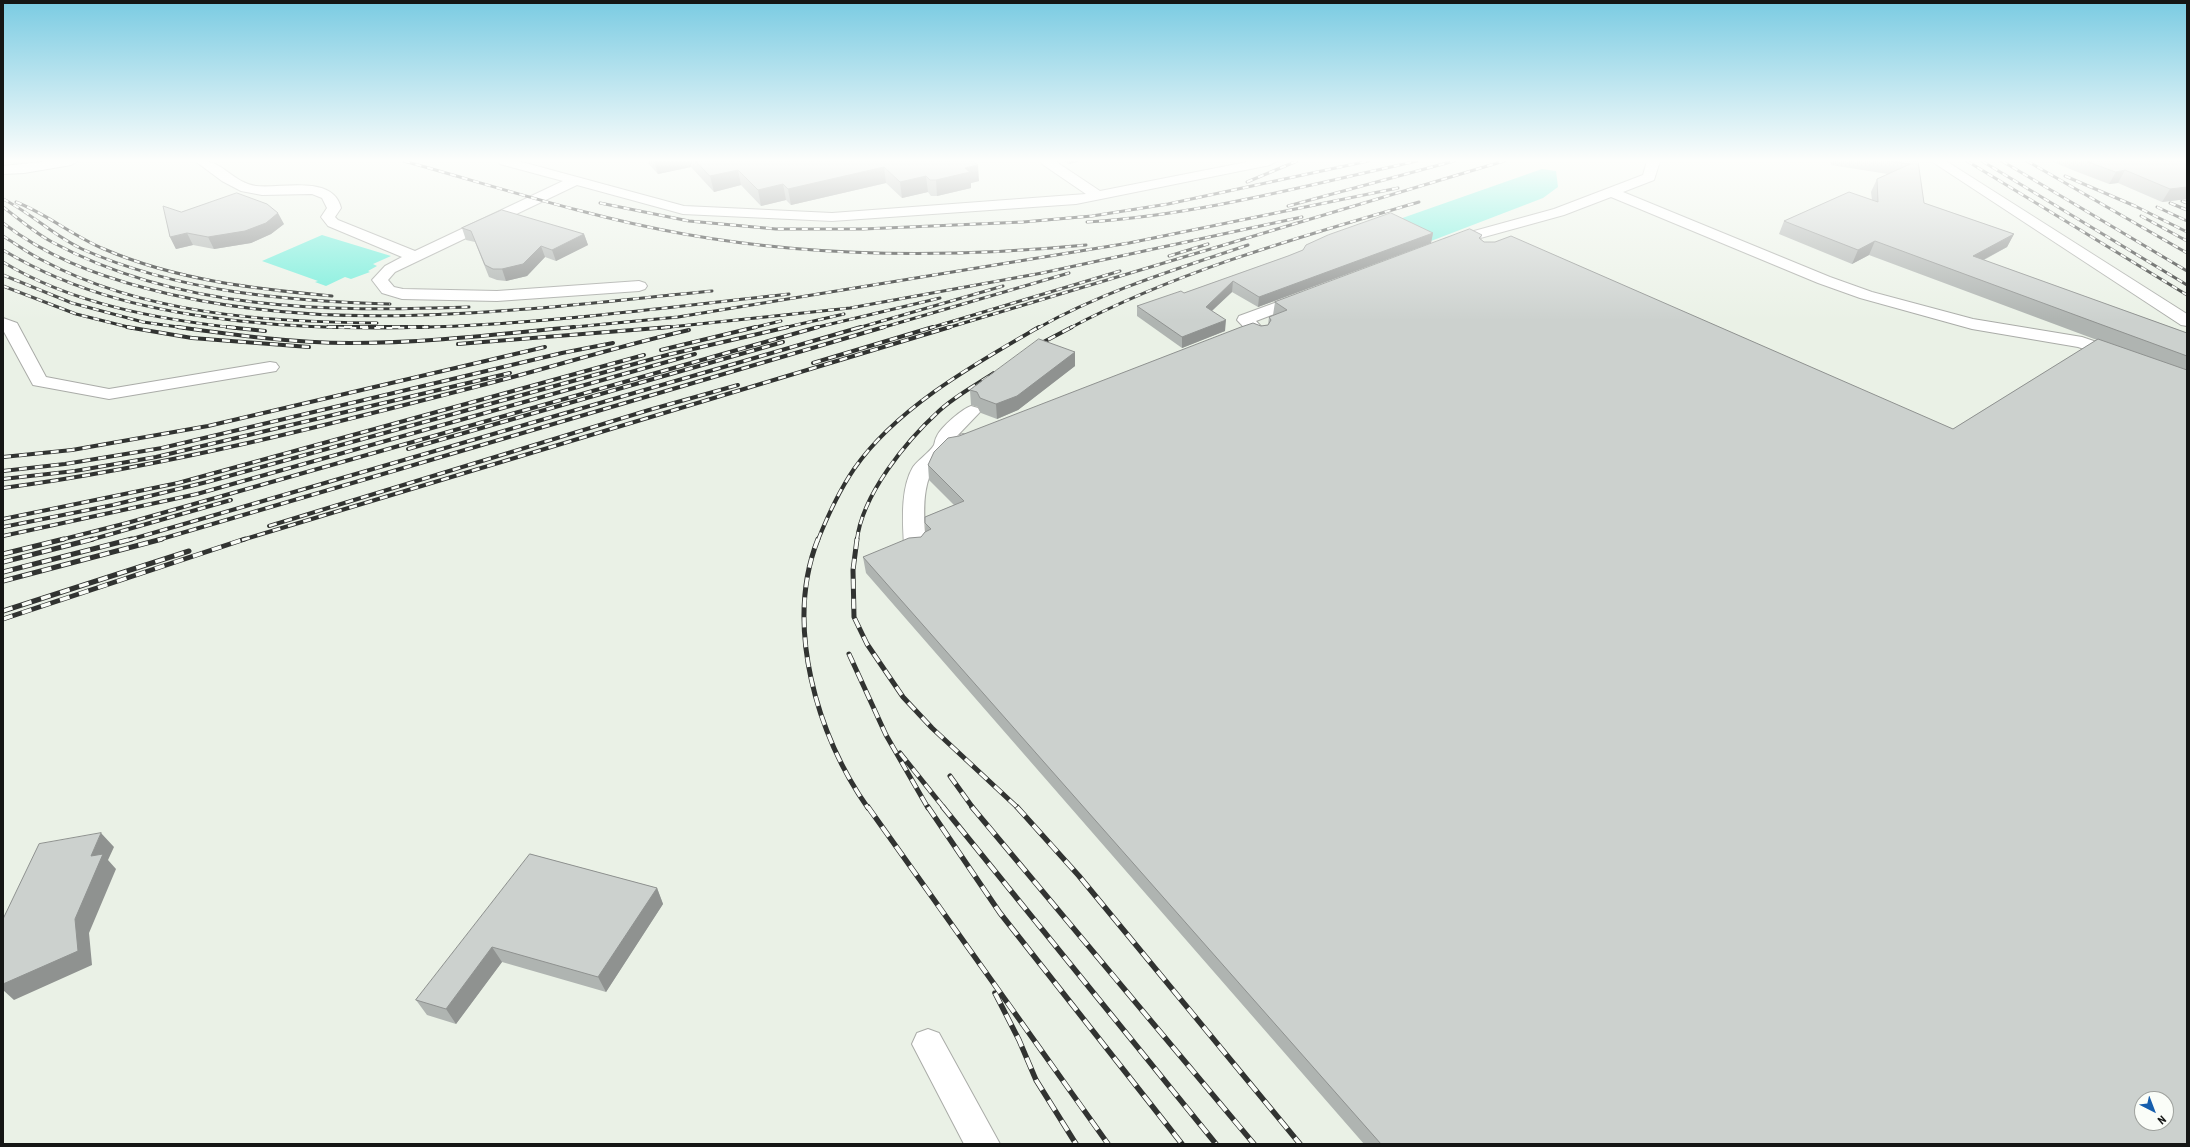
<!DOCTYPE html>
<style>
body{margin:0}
#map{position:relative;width:2190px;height:1147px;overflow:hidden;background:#fafdf8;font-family:"Roboto Condensed",sans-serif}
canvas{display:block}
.frame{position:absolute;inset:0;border:4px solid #151615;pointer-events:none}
.north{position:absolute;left:2134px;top:1091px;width:40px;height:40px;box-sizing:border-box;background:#fafdf8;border:1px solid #9ea19d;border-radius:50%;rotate:138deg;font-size:11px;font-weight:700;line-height:16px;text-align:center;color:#151615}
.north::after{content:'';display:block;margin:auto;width:14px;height:18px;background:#165ead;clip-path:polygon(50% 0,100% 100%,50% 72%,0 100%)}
</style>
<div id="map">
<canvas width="2190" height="1147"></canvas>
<div class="frame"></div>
<div class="north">N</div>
</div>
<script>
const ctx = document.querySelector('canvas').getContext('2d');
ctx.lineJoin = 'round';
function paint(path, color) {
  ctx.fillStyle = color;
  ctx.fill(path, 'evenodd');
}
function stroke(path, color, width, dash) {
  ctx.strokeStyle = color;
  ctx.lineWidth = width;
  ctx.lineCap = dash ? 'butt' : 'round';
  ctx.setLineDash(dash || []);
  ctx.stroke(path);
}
paint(new Path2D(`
 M3 161H2187V1144H3ZM2142 1099H2166V1123H2142Z`), '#eaf1e6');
paint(new Path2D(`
 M1542 169 1556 171 1558 187 1543 198 1431 241 1391 222Z
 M322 235 391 256 373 264 377 266 368 271 370 272 351 279 345 277 326 286 315 282 318 281 262 261Z`), '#76edda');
const minor = new Path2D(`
 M50 161H78L71 165 24 173 3 174V166Z
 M195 161C221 157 232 183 256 186 281 189 333 174 341 208L335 217 338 220 415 251 563 181 500 164 499 161H518L684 206 832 213 1086 194 1042 164 1041 161H1055L1100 191 1252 161H1277L1270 165 1076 204 832 221 683 214 577 185 395 272 388 280 394 287 403 289 497 291 639 281 645 283 647 286 645 289 639 291 497 301 402 299 382 293 372 280 385 266 402 257 328 226 321 217 327 208 322 198 312 194 262 195 241 191 222 181Z
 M1647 161H1660L1654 180 1623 192 1830 277 1872 292 1973 319 2082 337 2123 351 2126 355 2123 359 2117 360 2078 347 1972 329 1860 298 1818 283 1611 197 1564 215 1455 245H1445L1443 242 1445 239 1554 209 1643 175Z
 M1931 161H1946L2187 314V326L2181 325Z
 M1302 293 1308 295 1310 298 1308 301 1256 321 1268 334 1266 338H1254L1237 320 1239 316Z
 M3 318 17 323 46 377 109 389 270 362 276 363 279 367 276 371 270 372 109 399 33 385 3 330Z
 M971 406 978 408 980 412 957 436 963 434 970 436 973 440C967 448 956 447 949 452 918 472 924 515 926 546L923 551 915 553 907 551 904 546C903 522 900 489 913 467 919 459 929 453 934 445 935 442 935 439 937 436 941 427 962 409 971 406Z
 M928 1029 939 1033 1000 1144H964L912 1044 917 1033Z`);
stroke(minor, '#aaaca8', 2);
paint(minor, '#fff');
const railFar3 = new Path2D(`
 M404 161C497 187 589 217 684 234 817 258 952 258 1086 245
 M1967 161 2187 295
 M1982 161 2187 285
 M2002 161 2187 271
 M2027 161 2187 253
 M2065 176 2135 206 2187 232
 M1247 182 1297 161
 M3 199C31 213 54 236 82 249 179 292 286 301 390 304
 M2182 201 2187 203
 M16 202C47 214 73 236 104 249 176 280 255 289 332 296
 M600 203 689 221 776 229H863L1023 222 1092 216 1168 204 1368 161
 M2170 203 2187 210
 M1288 206 1454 161
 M3 207C19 219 35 233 52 242 180 311 327 312 469 307
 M2157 207 2187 221
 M2141 216 2187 241
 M1087 222C1199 215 1308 185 1417 161
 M3 223C46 256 93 274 145 288 330 338 524 309 712 291
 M3 236C16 244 28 253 42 260 143 314 265 322 377 323
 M3 250C76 294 156 312 240 321 423 341 607 314 789 294
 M1169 256 1208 244
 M3 262C72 304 157 319 236 328
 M3 275 72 303 143 322 185 328
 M3 286 76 314 132 328
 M564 328 678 317 1129 243 1398 188
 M661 328 850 308 1042 273 1302 217
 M752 328 781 321
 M783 328 844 314
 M814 328 940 298
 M858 328 1003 286
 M881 328 1069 273
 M930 328 1120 271
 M947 328 1504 161
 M1038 328C1104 291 1177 269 1248 245
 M1070 328C1180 270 1300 237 1419 202`);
const railFar2 = new Path2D(`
 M127 327 192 338 309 347
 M178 327C235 335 293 343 350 343 425 343 500 334 574 327
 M227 327 265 331
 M328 327H428
 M458 344 670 327
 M1034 347 1072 327
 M661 350 756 327
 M813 363 933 327
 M408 449 783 342
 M3 457 72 450 208 426 545 347
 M3 471 65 464 162 448 562 353 613 343
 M3 479 75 471 156 457 510 373
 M3 488C169 466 332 424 494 382 559 365 623 345 689 330
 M3 519 178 483 644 355
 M269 526 649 410 738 385
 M3 527 113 505 207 482 667 355 788 327
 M3 536 197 494 695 354
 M60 540 127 523 818 327
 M90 540 231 500
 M129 540 861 327
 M158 540 884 327
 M242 540 950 327
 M818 540C828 515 839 491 854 469 897 407 975 364 1039 327
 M857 540C862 495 906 441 939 411 955 396 976 385 994 373`);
const railFar1 = new Path2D(`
 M818 539C784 625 817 736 868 808
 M857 539 853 570 854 617 867 644 903 697 932 728 1018 808
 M3 554 64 539
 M3 562 93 539
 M3 572 132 539
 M3 581 162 539
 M3 611 189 551
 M3 619 245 539
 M849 654 886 735 928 808
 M900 753 944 808
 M950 776 973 808`);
const rail = new Path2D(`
 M868 807 1108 1144
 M928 807 1000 913 1182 1144
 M943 807 1216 1144
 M972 807 1254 1144
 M1017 807 1079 876 1300 1144
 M995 993 1019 1040 1036 1080 1076 1144`);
stroke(railFar3, '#313331', 3);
stroke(railFar2, '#313331', 4);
stroke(railFar1, '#313331', 5);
stroke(rail, '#313331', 5.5);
stroke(railFar3, '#fafdf8', 2, [6]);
stroke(railFar2, '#fafdf8', 2.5, [8]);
stroke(railFar1, '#fafdf8', 3.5, [10]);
stroke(rail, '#fafdf8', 4, [12]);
paint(new Path2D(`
 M646 161H973L979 181 971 183V188L937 196H931L928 192 902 198 886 183 791 205 786 200 761 206 741 185 714 192 691 167 658 174Z
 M1064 161H1081L1069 164Z
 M1831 161H1918L1924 203 2014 234 2007 247 1984 260 2187 333V1144H1364L866 573 863 557 921 537 926 531 925 517 954 505 929 480 928 465 959 436 1261 326 1268 325 1269 317 1273 315 1275 302 1482 235 1481 239 1484 242 1953 429 2097 340 1869 255 1852 264 1779 234 1784 221 1872 200 1871 192 1877 179 1888 174 1831 165Z
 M2051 161H2187V199L2162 202 2118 183 2109 184 2075 171Z
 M181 212 284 224 271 234 251 243 214 249 193 245 176 249 170 237Z
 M462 228 584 234 588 245 556 261 545 257 527 276 506 281 497 280 489 277 475 242 466 240Z
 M1433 233 1431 243 1258 307 1232 292 1212 311 1225 331 1182 348 1137 316V306L1184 293 1288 256 1303 250Z
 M1075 352V366L1018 410 997 419 981 413 978 407 971 405 970 390Z
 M530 854 657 888 663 904 606 992 502 962 456 1024 427 1015 416 1000Z`), '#afb4b1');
paint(new Path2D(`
 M654 161H690L691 167 658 174Z
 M1069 161H1081L1069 164Z
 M978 165 979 181 971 183V188L937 196 936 180 965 168Z
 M884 167 886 183 791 205 788 189Z
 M738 170 741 185 714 192 710 176Z
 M2125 170 2118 183 2109 184 2116 172Z
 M926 176 928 192 902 198 900 182Z
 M783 184 786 200 761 206 758 190Z
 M2187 187V199L2162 202 2170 189Z
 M278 213 284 224 271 234 251 243 214 249 208 237Z
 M187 233 193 245 176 249 170 237Z
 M1433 233 1431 243 1258 307 1259 297Z
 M584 234 588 245 556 261 552 250Z
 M2014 234 2007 247 1966 269 1973 256Z
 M1875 241 1869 255 1852 264 1858 250Z
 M541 246 545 257 527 276 506 281 502 269Z
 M1233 281 1232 292 1205 317 1206 307Z
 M1226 320 1225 331 1182 348V337Z
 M1075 352V366L1018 410 997 419 996 404Z
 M101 833 114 847 108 860 116 869 89 933 92 965 14 1000 3 990V984L75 919 91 856Z
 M657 888 663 904 606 992 598 977Z
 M492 947 502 962 456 1024 446 1009Z`), '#8f9290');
const building = new Path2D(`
 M696 161H973L978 165 965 168 970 172 936 180H930L926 176 900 182 884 167 788 189 783 184 758 190 738 170 710 176Z
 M1886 161H1918L1924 203 2014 234 1973 256 2187 333V356L2097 323 1875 241 1858 250 1784 221 1849 192 1878 202 1877 179 1910 164Z
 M2086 161H2187V187L2170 189 2125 170 2116 172Z
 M237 193 267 204 278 213 266 223 245 231 208 237 187 233 170 237 163 206 181 212Z
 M502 210 584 234 552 250 541 246 523 264 502 269H493L485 265 471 231 462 228Z
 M1391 213 1433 233 1259 297 1233 281 1206 307 1226 320 1182 337 1137 306 1181 291 1184 293 1288 256 1303 250 1306 245 1328 235Z
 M1470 229 1482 235 1479 238 1484 242H1495L1511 236 1953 429 2098 339 2187 370V1144H1381L863 557 909 538 921 537 925 532 931 529 925 523V517L964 501 928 465 934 452 948 438 959 436 1241 327 1253 323 1261 326 1268 325 1271 320 1269 317 1287 310 1275 302ZM2142 1099H2166V1123H2142Z
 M1039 339 1075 352 1017 396 996 404 980 398 977 392 970 390Z
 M101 833 91 856 103 854 75 919 78 951 3 984V919L39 844Z
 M530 854 657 888 598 977 492 947 446 1009 416 1000Z`);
paint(building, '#ccd1ce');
stroke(building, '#8f9290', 1);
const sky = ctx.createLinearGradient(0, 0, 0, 321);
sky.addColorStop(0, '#7acbe2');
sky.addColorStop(0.5, '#fdfefc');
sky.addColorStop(1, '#fdfefc00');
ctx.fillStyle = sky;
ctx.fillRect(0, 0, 2190, 321);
</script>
